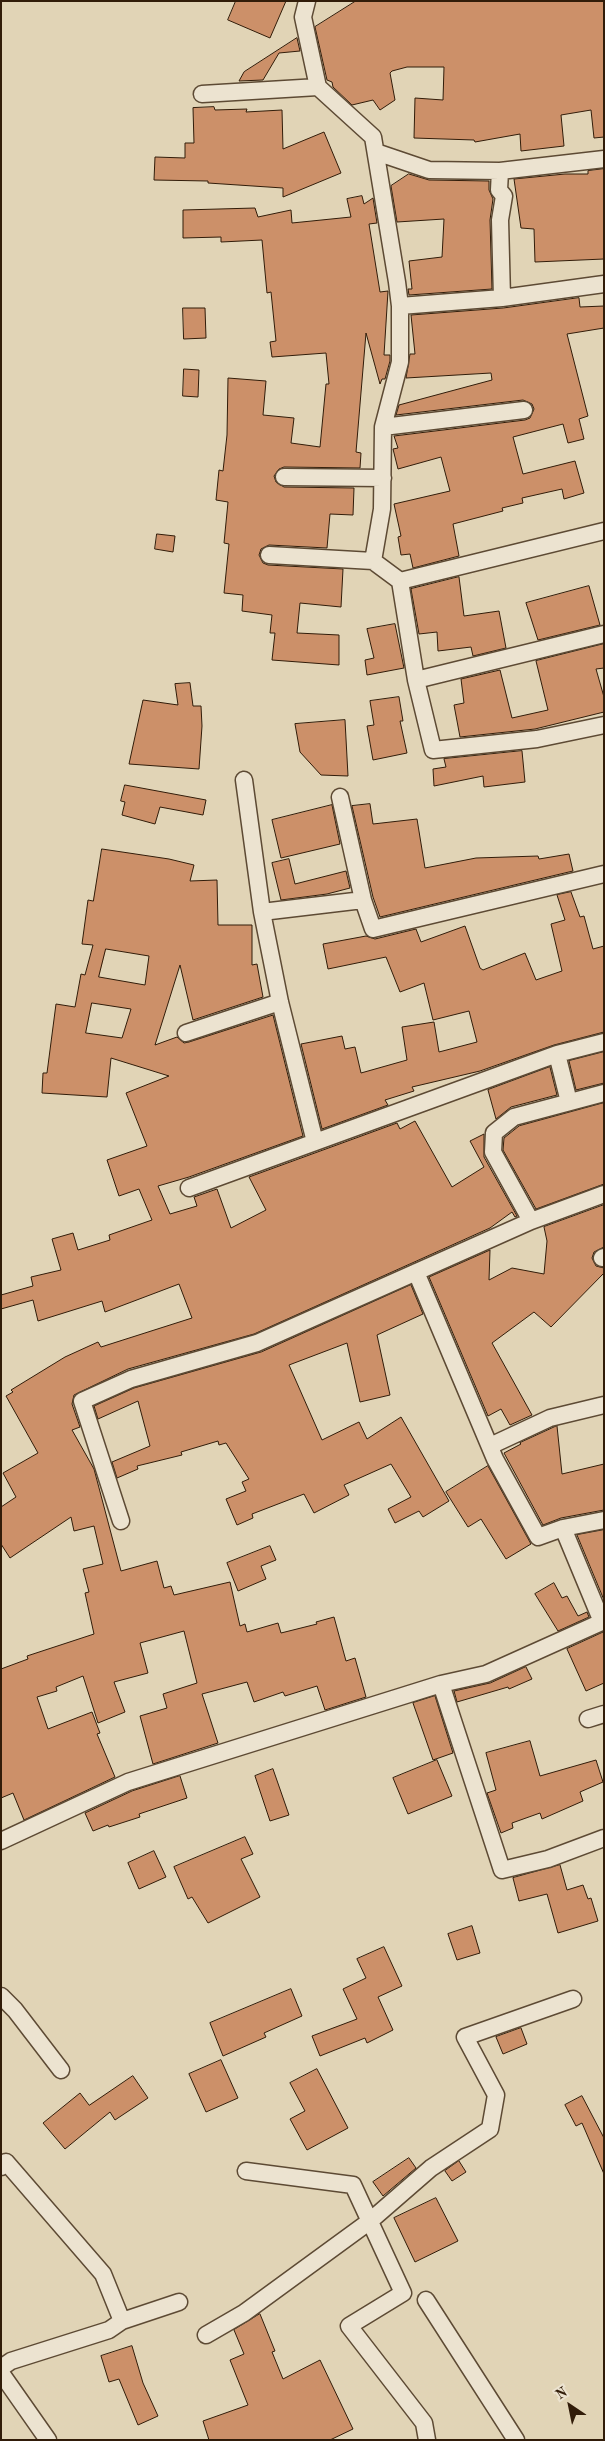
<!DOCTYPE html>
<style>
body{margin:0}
#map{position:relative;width:605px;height:2441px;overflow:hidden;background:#e1d4b6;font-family:"Old Standard TT",serif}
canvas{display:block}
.frame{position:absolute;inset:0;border:2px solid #311c09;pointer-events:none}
.north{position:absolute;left:545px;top:2381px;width:50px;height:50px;-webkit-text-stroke:4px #ece3d0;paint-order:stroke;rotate:326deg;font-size:14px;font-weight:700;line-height:20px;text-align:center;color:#311c09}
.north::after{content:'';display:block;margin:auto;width:18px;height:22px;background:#311c09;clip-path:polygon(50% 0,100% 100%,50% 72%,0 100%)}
</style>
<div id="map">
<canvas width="605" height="2441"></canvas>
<div class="frame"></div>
<div class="north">N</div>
</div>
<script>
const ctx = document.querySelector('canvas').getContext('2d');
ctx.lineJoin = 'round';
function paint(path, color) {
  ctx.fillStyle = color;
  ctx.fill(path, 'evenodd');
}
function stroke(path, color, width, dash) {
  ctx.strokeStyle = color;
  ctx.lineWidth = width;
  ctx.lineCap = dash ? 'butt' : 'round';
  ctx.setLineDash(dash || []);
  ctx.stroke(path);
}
const building = new Path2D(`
 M236 1H286L270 38 228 20Z
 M356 1H604V137L594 138 591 110 561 115 564 146 521 151 520 134 475 142 474 140 414 138 415 98 443 100 444 67H407L392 71 390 73 395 100 380 110 373 100 352 105 333 87 332 82 327 80 315 27Z
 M297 38 300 51 279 53 263 80 239 81 244 72Z
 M214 107 215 110 247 109 246 112 282 110 283 149 324 132 341 173 283 197V188L208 183V181L154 180 155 157 185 158V143H194L193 108Z
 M604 169V259L535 262 534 229 521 228 514 179 565 174H588V171Z
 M409 174 429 180 489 181V190L493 199 490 220 492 289 409 295 408 289H412L409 261 442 257 444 219 397 222 391 186Z
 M362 196 364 204 373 198 377 223 369 224 380 292 388 291 384 355H390V361L385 379H382L380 384 366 333 356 452 361 453 360 468 284 467 279 469 274 476 276 482 284 487 354 488 353 515 330 514 327 548 269 545 261 549 259 555 263 563 268 565 343 569 341 607 300 603 297 633 339 635V665L272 660 275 633H270L272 615 242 611 243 595 224 593 229 544 224 543 228 502 216 500 219 470 223 471 227 435 228 378 266 381 263 415 294 418 291 443 320 447 326 384H329L326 353 272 357 270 342 276 341 271 292 267 293 262 240 221 242V237L183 238V210L255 208 258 217 291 210 292 223 351 217 347 199Z
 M579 298 580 307 604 306V328L567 334 588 416 579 419 584 439 568 443 563 424 513 437 523 474 575 461 584 493 564 499 562 489 522 498 523 503 502 508 503 511 453 524 459 556 413 568 410 554 401 555 398 537 401 536 394 504 450 491 441 457 398 469 393 449 398 448 394 436 525 420 530 418 534 409 532 404 523 400 396 415 399 405 492 380 491 373 406 378 410 354H415L411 315 503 308Z
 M183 308H205L206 338 184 339Z
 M184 369 199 370 198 397 183 396Z
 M157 534 175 536 173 552 155 549Z
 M459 577 464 616 499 611 506 648 473 656 471 647 438 651 437 632 419 634 411 589Z
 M589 586 600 625 538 640 526 603Z
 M395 624 404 668 367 675 365 660 374 658 367 629Z
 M604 644V668L596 669 604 697V712L535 729 460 737 454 705 464 703 461 679 500 670 512 718 548 710 536 661Z
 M190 683 193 706H201L202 726 199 769 129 764 143 700 178 705 175 684Z
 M399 697 403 721H400L407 753 373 760 367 726 374 725 370 701Z
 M345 720 348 776 321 775 300 752 295 724Z
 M522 751 525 782 484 787 483 776 434 786 433 769 446 767 444 759Z
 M125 785 206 800 203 815 160 807 155 824 122 815 125 802 121 801Z
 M370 804 373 824 417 819 425 868 476 858 538 856 539 859 569 854 573 871 380 917 373 897 352 806Z
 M332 805 340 844 281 858 272 820Z
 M102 849 169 859 194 865 190 881 217 880 218 925H252V965L257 964 263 997 193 1020 180 965 155 1045 177 1037 184 1043 189 1042 273 1015 303 1136 189 1177 158 1186 170 1214 197 1206 194 1197 217 1189 231 1228 266 1210 249 1177 397 1123 400 1129 415 1121 452 1187 484 1167 470 1141 484 1134V1157L517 1216 515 1217 512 1212 490 1228 254 1334 128 1369 74 1395 72 1404 80 1427 72 1430 94 1469 121 1571 157 1561 164 1588 171 1586 174 1595 230 1582 240 1626 245 1624 247 1632 278 1623 281 1633 317 1624 316 1622 334 1617 346 1661 355 1658 366 1697 325 1710 317 1686 285 1696 283 1692 254 1702 247 1682 202 1694 218 1743 153 1764 140 1716 167 1708 163 1694 197 1683 184 1631 140 1643 148 1673 114 1682 125 1712 98 1723 83 1676 56 1687 57 1691 37 1697 48 1729 92 1712 100 1733 97 1734 115 1777 24 1820 13 1793 1 1798V1669L28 1659 27 1656 94 1634 85 1593 89 1592 83 1569 103 1564 94 1526 74 1531 71 1517 10 1558 1 1544V1507L16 1497 3 1473 38 1453 6 1396 13 1392 11 1390 65 1357 98 1342 101 1347 192 1318 179 1284 105 1312 102 1301 38 1321 33 1300 1 1309V1295L33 1286 31 1277 61 1270 52 1239 73 1233 78 1250 110 1240 109 1235 152 1220 139 1189 119 1196 107 1160 147 1146 126 1093 169 1076 111 1058 107 1097 42 1093 43 1073H47L56 1004 75 1007 81 974 85 975 93 945 82 944 88 900 93 901ZM106 949 149 956 145 985 99 977ZM92 1003 131 1009 122 1038 86 1033Z
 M289 859 295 884 346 871 350 888 327 894 281 900 272 863Z
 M571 892 580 917 584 916 593 949 604 946V1032L554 1045 480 1071 412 1087 414 1091 385 1100 388 1105 322 1129 301 1044 342 1036 345 1049 355 1047 361 1073 407 1060 402 1027 434 1022 439 1052 477 1042 469 1011 433 1020 424 983 400 992 386 957 328 969 323 944 366 936 375 939 416 929 421 942 465 926 480 968 483 970 525 953 536 980 562 971 551 924 565 920 557 895Z
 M604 1052V1083L576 1090 569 1061Z
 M550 1067 557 1095 511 1107 496 1119 488 1090Z
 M604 1103V1184L536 1209 503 1150 504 1138 519 1126Z
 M604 1205V1247L594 1252 592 1258 596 1266 604 1268V1273L551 1327 534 1312 492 1343 532 1415 510 1425 501 1409 488 1416 429 1277 490 1250 489 1280 512 1268 544 1274 547 1241 544 1227Z
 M411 1285 423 1314 377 1335 390 1395 360 1402 347 1343 289 1365 322 1440 359 1422 367 1439 401 1417 449 1501 423 1517 419 1511 395 1523 388 1509 411 1497 391 1464 344 1485 349 1495 314 1513 304 1494 252 1514 253 1518 237 1525 226 1499 246 1491 242 1482 249 1479 226 1443 219 1445 218 1441 181 1452 182 1455 137 1466 138 1469 117 1478 112 1462 150 1446 138 1401 98 1419 94 1406 134 1388 261 1352Z
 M557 1426 562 1474 604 1464V1510L561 1518 543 1525 504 1453 521 1444 520 1443Z
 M488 1466 531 1544 506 1559 481 1519 468 1527 446 1492Z
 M604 1530V1600L577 1535Z
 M270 1546 276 1560 261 1566 266 1579 238 1591 227 1563Z
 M554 1583 562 1598 567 1596 578 1616 587 1612 589 1617 558 1631 535 1594Z
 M604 1632V1683L586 1691 567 1649Z
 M526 1667 532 1679 509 1689 508 1687 457 1702 454 1691 490 1683Z
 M435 1696 453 1753 433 1760 413 1703Z
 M530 1741 540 1776 596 1760 603 1782 580 1792 583 1801 542 1819 540 1813 512 1823 513 1828 501 1833 487 1793 496 1790 486 1753Z
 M437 1760 452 1796 408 1814 393 1778Z
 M273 1769 289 1815 270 1821 255 1776Z
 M180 1776 187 1798 139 1814 140 1817 109 1827 108 1825 93 1831 85 1813 132 1791Z
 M245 1837 253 1854 241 1859 260 1897 208 1923 192 1897 188 1899 174 1867Z
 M154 1851 166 1877 139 1889 128 1863Z
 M560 1865 567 1890 583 1885 588 1899 591 1898 598 1921 558 1933 547 1894 519 1901 513 1878Z
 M472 1926 480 1953 457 1960 448 1934Z
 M384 1947 402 1986 378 1997 393 2030 367 2043 365 2038 320 2056 312 2036 357 2019 343 1989 366 1978 357 1959Z
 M291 1989 302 2016 264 2033 266 2037 223 2056 210 2023Z
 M521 2028 527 2044 503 2054 496 2037Z
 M221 2060 238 2098 206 2112 189 2074Z
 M317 2069 348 2128 307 2150 290 2119 305 2111 290 2083Z
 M133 2076 148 2098 115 2120 110 2112 65 2149 43 2123 80 2093 89 2105Z
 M582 2096 604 2138V2174L582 2123 576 2126 565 2105Z
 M409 2158 416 2168 383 2196 373 2182Z
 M459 2161 466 2172 452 2181 445 2171Z
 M436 2198 458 2241 415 2262 394 2218Z
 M260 2314 275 2351 272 2352 283 2379 320 2360 353 2429 330 2440H209L203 2421 248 2405 230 2360 244 2354 234 2330Z
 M132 2346 143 2383 158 2416 138 2425 119 2379 109 2382 101 2356Z`);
paint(building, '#cc9069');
stroke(building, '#311c09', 1);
const minor = new Path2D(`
 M307 1 303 17 318 87 373 137 397 282 400 306V362L383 427 382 509 373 561
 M202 94 318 87
 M376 152 429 170 500 171 604 159
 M500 171 499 190 504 196 500 220 502 298
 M400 306 502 298 604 284
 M383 427 524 410
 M284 477 383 478
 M269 555 373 561 400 581 416 680 433 750 537 739 604 725
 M400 581 604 531
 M416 680 604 634
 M244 780 262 912 280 1002 315 1142
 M340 797 363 900
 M262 912 363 900 373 929 604 874
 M186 1033 280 1002
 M557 1054 604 1042
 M189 1188 557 1054 569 1102
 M531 1221 493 1152 494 1133 514 1117 604 1093
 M602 1258 604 1257
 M416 1272 495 1459 538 1537 563 1528 604 1520
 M490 1446 550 1418 604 1405
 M121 1521 82 1401 131 1379 257 1343 531 1221 604 1194
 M563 1528 602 1622
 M441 1684 502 1870 548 1859 604 1838
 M588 1719 604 1714
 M1 1841 128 1782 441 1684 486 1674 604 1621
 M1 1996 15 2010 61 2070
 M1 2167 6 2162 103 2274 122 2321
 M246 2171 353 2185 403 2293 349 2326 424 2423 427 2440
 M426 2300 516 2440
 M206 2335 244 2313 370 2221 431 2168 490 2129 496 2095 465 2037 573 1999
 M1 2368 11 2361 109 2330 122 2321 179 2302
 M1 2373 48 2440`);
stroke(minor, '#5d4a34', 19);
stroke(minor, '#ece3d0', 16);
</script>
